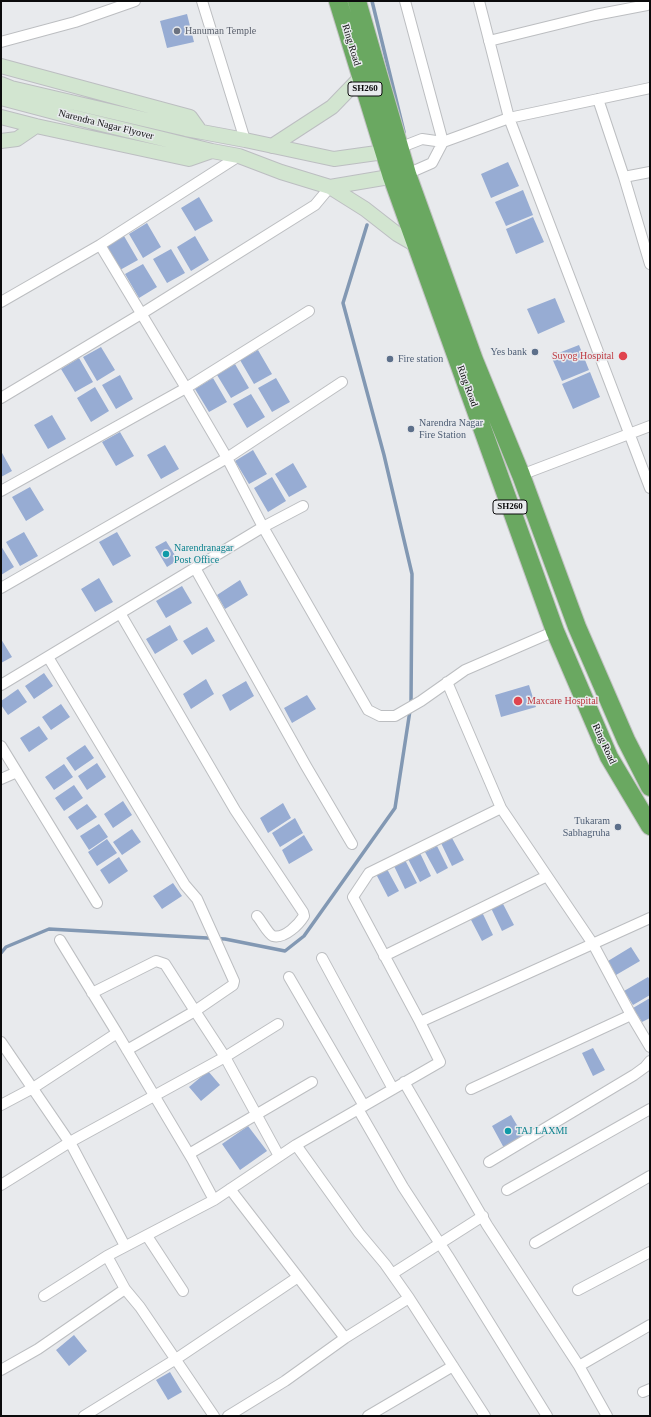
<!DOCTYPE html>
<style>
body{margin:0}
#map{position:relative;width:651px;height:1417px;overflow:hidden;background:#e8eaed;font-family:"Times New Roman",serif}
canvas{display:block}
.frame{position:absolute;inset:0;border:2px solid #0b0b0c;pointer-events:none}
</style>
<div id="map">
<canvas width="651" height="1417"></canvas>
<div class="frame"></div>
</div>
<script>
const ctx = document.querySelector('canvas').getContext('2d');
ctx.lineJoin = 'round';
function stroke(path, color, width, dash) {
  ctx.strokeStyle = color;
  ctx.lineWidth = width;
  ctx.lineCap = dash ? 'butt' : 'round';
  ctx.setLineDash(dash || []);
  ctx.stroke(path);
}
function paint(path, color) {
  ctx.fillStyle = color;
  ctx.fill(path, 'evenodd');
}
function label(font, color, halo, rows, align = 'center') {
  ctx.font = font + ' "Times New Roman",serif';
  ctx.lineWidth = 3;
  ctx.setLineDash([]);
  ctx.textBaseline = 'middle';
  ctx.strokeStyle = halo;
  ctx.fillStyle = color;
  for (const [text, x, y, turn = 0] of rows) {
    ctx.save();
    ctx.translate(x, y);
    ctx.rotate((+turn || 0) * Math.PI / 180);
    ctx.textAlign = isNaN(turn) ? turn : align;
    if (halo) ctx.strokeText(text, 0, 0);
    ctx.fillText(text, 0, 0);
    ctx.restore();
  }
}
stroke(new Path2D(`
 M372 1 404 132
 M1 953 6 947 49 929 225 939 285 951 304 936 395 808 411 704 412 574 384 455 343 303 367 225`), '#8298b3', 3.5);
paint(new Path2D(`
 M187 14 194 42 167 48 160 21Z
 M508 162 519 186 491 198 481 174Z
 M523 190 533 215 506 226 495 202Z
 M199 197 213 221 195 231 181 208Z
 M533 217 544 242 516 254 506 229Z
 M147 223 161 247 143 258 129 234Z
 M124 236 138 260 120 270 106 246Z
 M195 236 209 260 191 271 177 247Z
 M171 249 185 273 167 283 153 259Z
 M143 264 157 287 139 298 125 274Z
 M555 298 565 322 538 334 527 309Z
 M579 345 589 370 562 381 551 356Z
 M101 347 115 370 97 381 83 357Z
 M258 350 272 374 254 384 240 360Z
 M79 358 93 382 75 392 61 369Z
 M235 364 249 388 231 398 217 375Z
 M590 372 600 397 573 409 562 384Z
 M120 375 133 399 116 409 102 385Z
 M213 378 227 402 209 412 195 389Z
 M276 378 290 402 272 412 258 388Z
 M95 387 109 411 91 422 77 398Z
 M251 394 265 417 247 428 233 404Z
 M52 415 66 439 48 449 34 425Z
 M120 432 134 456 116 466 102 442Z
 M165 445 179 469 161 479 147 455Z
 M253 450 267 474 249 484 235 461Z
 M1 451 12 471 1 477Z
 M293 463 307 487 289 497 275 474Z
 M272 477 286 501 268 512 254 488Z
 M30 487 44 510 26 521 12 497Z
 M24 532 38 556 20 566 6 542Z
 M117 532 131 556 113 566 99 542Z
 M166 541 178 560 167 567 155 547Z
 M1 546 14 567 1 575Z
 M99 578 113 602 95 612 81 589Z
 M240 580 248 595 225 609 217 595Z
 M182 586 192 603 166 618 156 601Z
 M170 625 178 640 155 654 146 639Z
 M207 627 215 641 192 655 183 641Z
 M1 639 12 657 1 663Z
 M44 673 53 686 34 699 25 686Z
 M206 679 214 694 191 709 183 694Z
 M246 681 254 696 230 711 222 695Z
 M529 685 536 707 501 717 495 695Z
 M18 689 27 702 8 715 1 705V701Z
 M307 695 316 709 292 723 284 708Z
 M61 704 70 717 51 730 42 717Z
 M39 726 48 739 29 752 20 738Z
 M85 745 94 758 75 771 66 758Z
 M97 763 106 777 87 790 78 776Z
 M64 764 73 777 54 790 45 777Z
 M74 785 83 798 64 811 55 798Z
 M123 801 132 815 113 828 104 814Z
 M283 803 291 818 268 833 260 818Z
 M87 804 97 817 77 830 68 817Z
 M295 818 303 833 280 847 272 833Z
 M99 824 108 837 89 850 80 836Z
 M132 829 141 842 122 855 113 842Z
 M304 835 313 850 289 864 282 850Z
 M452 838 464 860 452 866 441 843Z
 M107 839 117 853 97 866 88 852Z
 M437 846 448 868 437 874 425 852Z
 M420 853 431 876 420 882 408 859Z
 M119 857 128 871 109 884 100 870Z
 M405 860 417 883 405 889 394 866Z
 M387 869 399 891 388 897 376 874Z
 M173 883 182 896 162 909 153 896Z
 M502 902 514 925 502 931 491 908Z
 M482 912 493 935 482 941 470 918Z
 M631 947 640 961 616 975 608 961Z
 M648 977 650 980V995L633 1005 624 991Z
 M650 998V1018L642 1022 633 1008Z
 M593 1048 605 1070 593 1076 582 1053Z
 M208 1071 220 1085 201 1101 189 1087Z
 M511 1115 524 1137 504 1148 492 1126Z
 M248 1126 267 1151 240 1170 222 1144Z
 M74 1335 87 1351 69 1366 56 1350Z
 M170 1372 182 1392 168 1400 156 1380Z`), '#97acd3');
const street = new Path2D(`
 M202 1 245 140
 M405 1 443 142 432 163 407 174
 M479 1 509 118 650 488
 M489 41 595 15 647 5 646 1
 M1 42 75 22 135 1
 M598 99 624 177 650 264
 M399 148 422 139 443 142 509 118 650 88
 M624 177 650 172
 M1 302 100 245 239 156
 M1 398 141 314 315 205 330 187
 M521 475 650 426
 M1 491 186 388 309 311
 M303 506 263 527 368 710 380 716H395L421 701 465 670 555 631
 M195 568 306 766 352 844
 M1 588 227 458 342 382
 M120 613 235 810 303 912 304 916C299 924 285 939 273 936 268 934 261 920 257 916
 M48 657 185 885 197 899 234 981 233 985 195 1011 165 964 156 961 92 993
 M447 682 501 808 593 944 631 1015 471 1089
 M1 685 263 527 227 458 186 388 100 245
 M1 746 97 903
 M1 779 17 772
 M60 940 117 1033
 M384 956 547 876
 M322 958 393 1089
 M289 977 364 1106
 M631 1015 650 1047
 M420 1022 353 897 369 873 501 808
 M1 1042 72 1146 125 1246
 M127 1050 195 1011 225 1057 279 1156
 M404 1082 487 1225 579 1366 607 1416
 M1 1105 33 1088 117 1033 192 1159 214 1200
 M358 1109 403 1187 448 1256 547 1416
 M296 1145 359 1233 385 1264 409 1298 485 1416
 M189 1154 312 1082
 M489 1162 634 1075 645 1067 650 1061
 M1 1185 70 1142 225 1057 278 1024
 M230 1189 345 1338
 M507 1190 650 1109
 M147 1236 183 1291
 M535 1243 650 1176
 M392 1274 483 1216
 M578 1290 650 1252
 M44 1296 107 1256
 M579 1366 650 1325
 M1 1370 38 1349 125 1289
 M643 1392 650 1389
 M84 1416 176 1359 298 1277
 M214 1416 140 1307 125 1289 107 1256 214 1200 296 1145 440 1062 420 1022 650 918
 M228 1416 285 1381 345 1338 409 1298
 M368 1416 453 1366`);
const secondary = new Path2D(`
 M1 66 190 117 200 131
 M1 84 11 88 186 129 245 140 334 159 384 152 393 150
 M1 98 73 117 212 151 239 156 281 172 330 187 365 209 397 234 416 245
 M1 117 36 126 189 159 212 151
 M1 141 17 139 36 126
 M272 146 332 107 361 77
 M330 187 401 175`);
const highway = new Path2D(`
 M338 1 392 177 555 631 609 757 650 826
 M357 1 407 174 474 360 521 475 577 627 626 740 650 787`);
stroke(street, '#bcbec1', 12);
stroke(secondary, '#bcbec1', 16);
stroke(highway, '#c4c4c5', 20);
stroke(street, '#fff', 10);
stroke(secondary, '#d2e5d0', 14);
stroke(highway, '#6aa861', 18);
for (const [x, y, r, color] of [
 [177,31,4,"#6b7280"],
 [535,352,4,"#5c6f8a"],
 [623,356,5,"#e0444e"],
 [390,359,4,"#5c6f8a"],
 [411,429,4,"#5c6f8a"],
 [166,554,4,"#0f9aa8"],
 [518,701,5,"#e0444e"],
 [618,827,4,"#5c6f8a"],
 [508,1131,4,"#0f9aa8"]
]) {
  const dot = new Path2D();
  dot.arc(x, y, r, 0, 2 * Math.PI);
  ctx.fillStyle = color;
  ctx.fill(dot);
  stroke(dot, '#e8eaed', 1.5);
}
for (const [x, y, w] of [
 [365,89,34],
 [510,507,34]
]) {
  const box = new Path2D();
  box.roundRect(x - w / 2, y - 7, w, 14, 3);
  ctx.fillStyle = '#e8eaed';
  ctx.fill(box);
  stroke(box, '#0b0b0c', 1);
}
label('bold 9px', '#0b0b0c', null, [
 ["SH260",365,89],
 ["SH260",510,507]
]);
label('10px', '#5b616d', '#e8eaed', [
 ["Hanuman Temple",185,31]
], 'left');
label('10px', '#0b0b0c', '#e8eaed', [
 ["Ring Road",351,45,73],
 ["Narendra Nagar Flyover",106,125,14],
 ["Ring Road",467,386,70],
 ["Ring Road",604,744,65]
]);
label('10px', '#4e5e75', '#e8eaed', [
 ["Yes bank",527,352],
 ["Fire station",398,359,"left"],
 ["Narendra Nagar",419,423,"left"],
 ["Fire Station",419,435,"left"],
 ["Tukaram",610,821],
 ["Sabhagruha",610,833]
], 'right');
label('10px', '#be3a42', '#e8eaed', [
 ["Suyog Hospital",614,356],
 ["Maxcare Hospital",527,701,"left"]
], 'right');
label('10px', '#0d838f', '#e8eaed', [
 ["Narendranagar",174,548],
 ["Post Office",174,560],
 ["TAJ LAXMI",516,1131]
], 'left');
</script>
